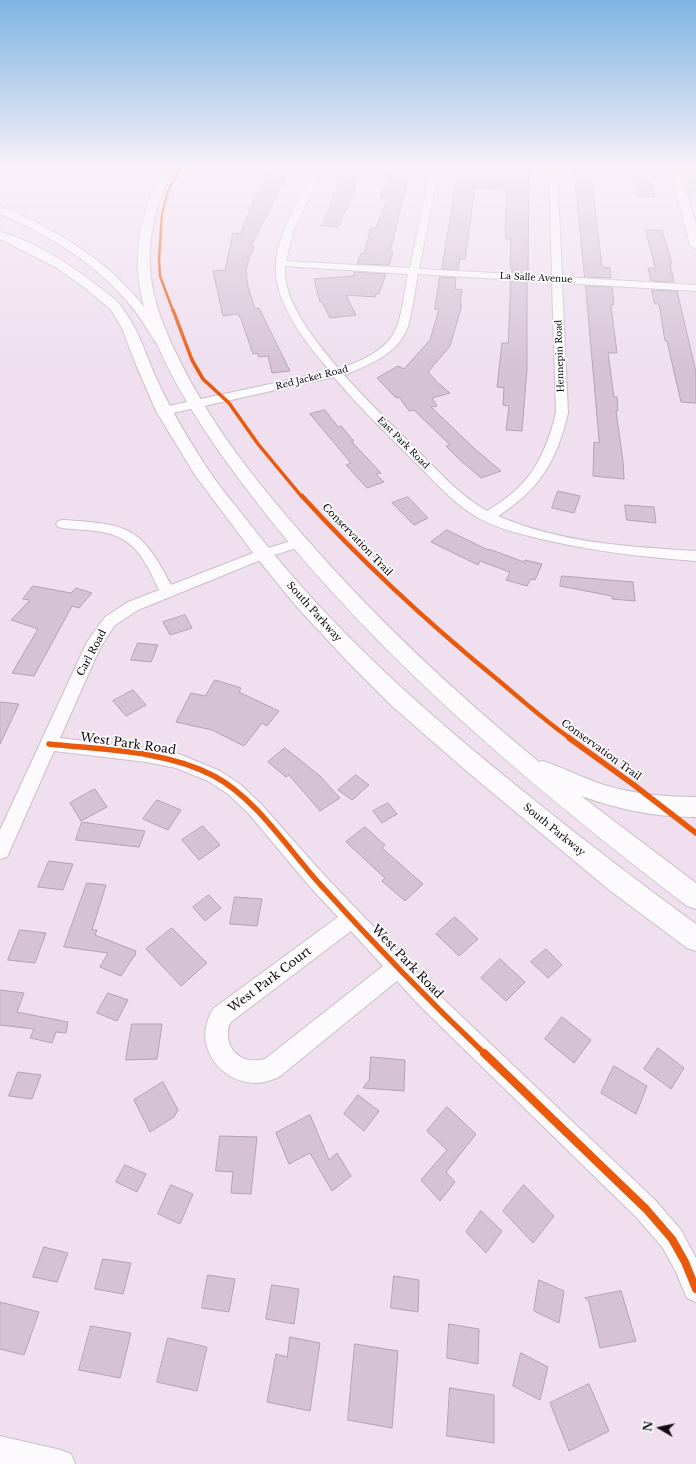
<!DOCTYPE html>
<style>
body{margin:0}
#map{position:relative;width:696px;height:1464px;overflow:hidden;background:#efdfef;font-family:"Libre Baskerville",serif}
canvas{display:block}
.north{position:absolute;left:640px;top:1408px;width:40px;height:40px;-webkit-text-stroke:3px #fff;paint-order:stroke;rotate:279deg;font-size:11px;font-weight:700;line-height:16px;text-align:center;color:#110812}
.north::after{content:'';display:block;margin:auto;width:14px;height:18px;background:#110812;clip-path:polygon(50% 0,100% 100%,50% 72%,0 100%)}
</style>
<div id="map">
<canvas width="696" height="1464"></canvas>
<div class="north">N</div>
</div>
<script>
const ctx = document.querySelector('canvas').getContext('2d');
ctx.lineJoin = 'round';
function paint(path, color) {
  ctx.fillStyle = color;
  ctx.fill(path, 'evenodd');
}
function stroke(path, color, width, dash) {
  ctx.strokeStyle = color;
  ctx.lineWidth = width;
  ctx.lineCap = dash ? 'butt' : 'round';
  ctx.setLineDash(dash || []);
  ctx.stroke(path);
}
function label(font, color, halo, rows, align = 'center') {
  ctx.font = font + ' "Libre Baskerville",serif';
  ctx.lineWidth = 3.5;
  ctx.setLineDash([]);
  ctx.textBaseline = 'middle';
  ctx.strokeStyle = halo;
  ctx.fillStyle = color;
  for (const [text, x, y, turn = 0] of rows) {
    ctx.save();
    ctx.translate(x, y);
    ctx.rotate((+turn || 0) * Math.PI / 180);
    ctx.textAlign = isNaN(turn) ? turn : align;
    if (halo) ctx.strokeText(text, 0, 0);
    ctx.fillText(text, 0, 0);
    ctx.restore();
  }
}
paint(new Path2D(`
 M679 167H696V193H686Z`), '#bee2d0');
const building = new Path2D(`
 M273 167 290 168 251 247H254L248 262 246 271 248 287 255 309 259 308 290 371 272 373 268 356 259 357 257 353 253 354 241 319 238 314 223 316 213 271 225 270 233 233 240 234 255 198Z
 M459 167H529L528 273 512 272V268H510L511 239H506L505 233 507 190 475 188 465 259H460L458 270 442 269Z
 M574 167H590L602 267 610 268 611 278 585 277Z
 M391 169 407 170 406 174H409L390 252H393L389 265 357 264 361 253H364L371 228H376L387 199 381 198Z
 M342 177 357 178 353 189H356L338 227 322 226Z
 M634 178 650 179 655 197 638 196Z
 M646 230H662L672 264H670L674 282 651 281 648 268H655Z
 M355 272 386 274 379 294H376L375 297 346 295 356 315 330 318 322 302H320L314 279 353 276Z
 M440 277 456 278 455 289 462 290 460 305H462L450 346 428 372 438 383 450 393 432 398 437 406 431 407 476 450 501 471 481 478 460 460 446 446 450 445 414 410 409 411 399 397 396 398 377 378 398 366 404 369 430 340 439 309H435Z
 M511 281 527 282V369L522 431 506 430 509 406 503 405 504 388 497 387 502 343H508Z
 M586 286 612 287 614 305H611L617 353H608L614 397H617L618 411H616L623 461 624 479 593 476 594 442 599 443Z
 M652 290 677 291 696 372V403L681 402 667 341H665L659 304H655Z
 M325 410 338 427 341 426 354 441H351L381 473 376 474 384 482 367 488 346 465 351 463 310 414Z
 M558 491 580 496 574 513 552 508Z
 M408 497 428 518 414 525 392 503Z
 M625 505 654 507 656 523 627 520Z
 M447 530 488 550 489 549 524 562 525 560 542 564 535 580 531 579 527 586 506 580 510 572 480 561 478 565 431 542Z
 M562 576 633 582 635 601 612 599V596L560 586Z
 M33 586 71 593 76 588 92 593 79 608 72 606 34 676 12 673 38 629 11 620 30 600 23 599Z
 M185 615 192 628 170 635 163 622Z
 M138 643 158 645 151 662 131 660Z
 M215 680 241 688 239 692 279 711 267 726 262 723 244 746 212 730 176 722 191 693 205 696Z
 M133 690 146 705 126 716 113 701Z
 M0 702 19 704 0 744Z
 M285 748 320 776 340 798 320 811 289 775 286 777 268 762Z
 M356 775 369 785 352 800 338 790Z
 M95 789 107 807 81 821 70 803Z
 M157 800 181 810 168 830 143 819Z
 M388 803 397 814 382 823 373 811Z
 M82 822 145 831 139 847 76 840Z
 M203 826 220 845 199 860 182 840Z
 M365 827 385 845 382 848 423 884 405 901 382 881 385 878 346 842Z
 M49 861 73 864 63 890 38 887Z
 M87 883 106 885 92 930H97L95 935 136 951 135 956H134L121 976 100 967 108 953 64 947Z
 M209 895 221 908 205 921 193 907Z
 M235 897 262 899 257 926 230 924Z
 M455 917 478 939 459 956 436 934Z
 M172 928 207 963 181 986 146 949Z
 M20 930 46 933 35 963 8 960Z
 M546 949 562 965 548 978 531 962Z
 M500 959 525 982 506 1001 481 978Z
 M0 990 24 993 17 1012 68 1022 66 1033 56 1032 52 1043 30 1038 34 1029 0 1025Z
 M108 993 128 1000 117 1021 97 1013Z
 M562 1017 591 1040 574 1063 545 1039Z
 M132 1024H162L157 1059 126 1060Z
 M658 1048 684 1068 671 1089 644 1069Z
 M371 1057 405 1060 404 1091 363 1088 369 1080Z
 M614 1066 647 1086 636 1114 601 1093Z
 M18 1072 41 1075 32 1099 9 1096Z
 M163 1082 178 1110 174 1117 150 1132 134 1100Z
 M358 1095 379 1111 364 1131 344 1114Z
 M447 1107 476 1134 446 1172 455 1182 440 1201 421 1180 447 1150 427 1131Z
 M310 1115 329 1160 337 1153 351 1176 332 1191 310 1153 289 1164 276 1133Z
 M220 1136 257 1137 251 1194 231 1193 233 1172 216 1171Z
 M125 1165 146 1174 137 1192 116 1182Z
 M171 1185 193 1194 180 1224 158 1214Z
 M524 1185 554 1216 533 1243 503 1211Z
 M481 1211 502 1231 486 1253 466 1232Z
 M44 1247 68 1253 57 1282 33 1277Z
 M103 1259 131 1263 123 1294 95 1289Z
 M208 1275 235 1279 229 1312 202 1308Z
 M394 1276 419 1280 418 1312 391 1308Z
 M539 1280 564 1291 559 1323 534 1311Z
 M272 1285 299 1289 294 1324 266 1319Z
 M621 1291 636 1341 600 1348 589 1302 585 1298Z
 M0 1302 39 1312 24 1355 0 1349Z
 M449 1324 479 1329 478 1364 447 1358Z
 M91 1326 131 1333 120 1378 79 1370Z
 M290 1337 320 1343 310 1411 267 1402 276 1354 287 1357Z
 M168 1338 207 1347 197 1391 157 1382Z
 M355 1344 398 1351 392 1428 348 1420Z
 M521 1353 548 1367 540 1400 513 1386Z
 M589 1384 609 1431 569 1451 550 1403Z
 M450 1388 494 1395V1443L447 1436Z`);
paint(building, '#d5c2d5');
stroke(building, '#b0a4b0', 1);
const street = new Path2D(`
 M315 167H323L293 232 286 261 410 268 431 167H439L419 269 552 276 549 167H557L562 277 696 285V291L562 283 568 413C557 461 539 490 498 516 560 543 630 547 696 551V561C642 557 590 551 537 538 515 533 494 527 475 516 451 501 431 478 412 459 385 432 358 406 334 377L164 415 160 413 158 411 160 409 164 407 330 371C306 343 272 301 276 262 279 231 301 195 315 167ZM285 266 408 274C405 288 402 316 396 329 386 351 361 361 339 369 317 343 282 302 285 266ZM418 274 552 282 556 413C544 460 529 486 487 511 462 497 441 474 420 453 395 428 368 402 344 375 369 365 396 355 407 329 412 316 415 289 418 274Z
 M63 520C127 524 141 526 171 585L258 551 298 539 303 540 305 543 303 546 268 557 138 610 115 625 100 648 60 738 146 748 179 754 220 771 240 784 261 804 324 875 437 993 655 1200 681 1230 696 1258V1302L687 1298 675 1270 663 1248 637 1218 421 1007 397 981 279 1077C272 1080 263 1083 255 1083 217 1082 191 1041 214 1008L338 917 310 887 249 814 228 794 208 781 176 768 146 762 54 751 7 857 0 859V830L87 642 105 617 128 602 159 590C144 558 134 535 95 531 83 529 70 530 58 527L56 524 58 521ZM351 931 383 966 265 1059C247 1064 228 1055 228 1034 228 1029 228 1026 231 1022Z
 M0 1436 61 1450 71 1454 75 1464H0Z`);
const secondary = new Path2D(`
 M164 167H174C154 206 144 247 153 290 160 324 177 356 193 386 223 440 262 488 302 534 374 617 454 692 539 762L543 761C564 768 583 778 604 785 634 794 665 797 696 797V817H689C649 816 618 809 581 796L696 883V909L687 906C518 776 354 639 228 464 193 415 150 348 140 288 133 245 144 205 164 167Z
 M669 167H679L696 225V249L692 247 690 245Z
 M0 232C35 241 76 268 104 291 110 296 118 301 122 308 139 329 146 356 157 380 172 412 190 442 209 471 221 489 236 506 249 523 331 630 428 715 533 799 586 842 640 883 696 924V951L687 948 608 889 470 774 393 707 346 660 296 606 257 558 195 475 156 411 134 360 122 328 111 310 85 288 57 268 0 239Z`);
const highway = new Path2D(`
 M0 207C17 211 35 221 50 230 107 261 138 293 173 347L171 350 166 351 161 350C149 333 140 315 126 300 92 261 47 234 0 214Z`);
stroke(street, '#cabeca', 2);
stroke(secondary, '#cabeca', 2);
stroke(highway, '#cabeca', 2);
paint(street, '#fdfafd');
paint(secondary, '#fdfafd');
paint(highway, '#fdfafd');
stroke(new Path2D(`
 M173 311 160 276 159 259 162 214 168 191 181 167`), '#e8590c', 2.5);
stroke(new Path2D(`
 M173 310 192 360 203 379 229 403 258 444 302 497`), '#e8590c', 3.5);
stroke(new Path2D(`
 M302 496C363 563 427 622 498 680 522 700 545 721 571 739`), '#e8590c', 4.5);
stroke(new Path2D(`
 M569 738 634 785 696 833
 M49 744C103 750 165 750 214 776 254 797 287 847 317 881 371 941 427 999 485 1054`), '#e8590c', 5.5);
stroke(new Path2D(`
 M484 1053 646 1209 672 1239 685 1262 696 1289`), '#e8590c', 8);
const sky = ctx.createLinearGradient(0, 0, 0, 372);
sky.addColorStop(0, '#7eb4e2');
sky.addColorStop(0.45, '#f8f1f8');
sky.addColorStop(1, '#f8f1f800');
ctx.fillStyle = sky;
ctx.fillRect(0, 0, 696, 372);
label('9px', '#110812', '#fff', [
 ["La Salle Avenue",536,278,3],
 ["Hennepin Road",560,356,-92],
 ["Red Jacket Road",312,378,-14],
 ["East Park Road",403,443,45]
]);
label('10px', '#110812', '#fff', [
 ["Conservation Trail",357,540,46],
 ["South Parkway",314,612,48],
 ["Carl Road",92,653,-62],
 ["Conservation Trail",601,750,36],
 ["South Parkway",554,830,39]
]);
label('12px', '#110812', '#fff', [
 ["West Park Road",128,744,8],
 ["West Park Road",407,962,46],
 ["West Park Court",270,980,-37]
]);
</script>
